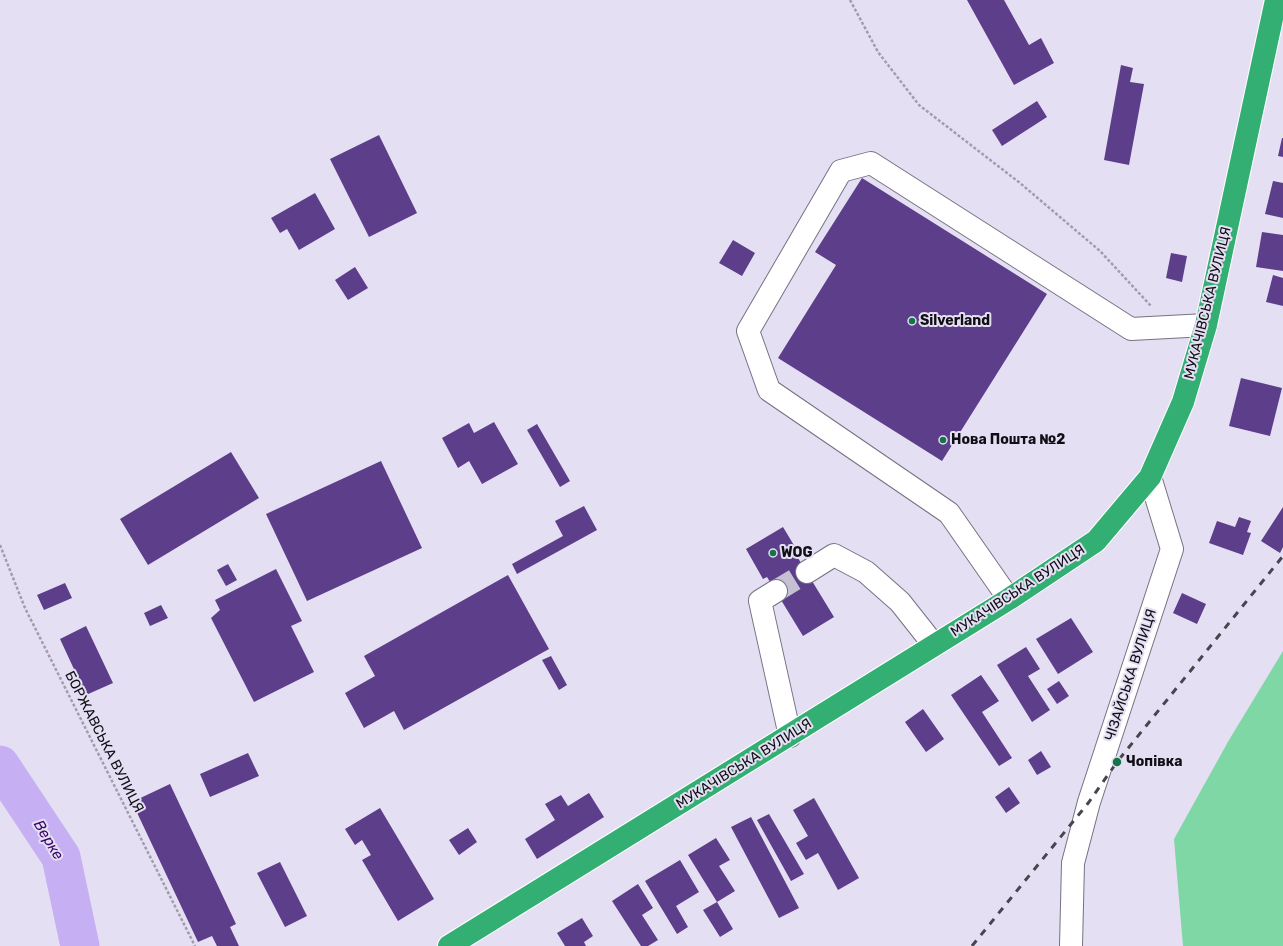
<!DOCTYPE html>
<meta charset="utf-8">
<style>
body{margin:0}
canvas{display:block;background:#e5dff3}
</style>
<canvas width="1283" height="946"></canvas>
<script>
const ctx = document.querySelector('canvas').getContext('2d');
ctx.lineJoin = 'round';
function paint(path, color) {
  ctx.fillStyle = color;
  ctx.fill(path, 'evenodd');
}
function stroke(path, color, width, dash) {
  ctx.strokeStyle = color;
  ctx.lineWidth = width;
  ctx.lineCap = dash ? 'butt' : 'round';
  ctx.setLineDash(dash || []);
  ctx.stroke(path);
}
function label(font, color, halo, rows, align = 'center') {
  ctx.font = font + ' Rubik,sans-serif';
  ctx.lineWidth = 4;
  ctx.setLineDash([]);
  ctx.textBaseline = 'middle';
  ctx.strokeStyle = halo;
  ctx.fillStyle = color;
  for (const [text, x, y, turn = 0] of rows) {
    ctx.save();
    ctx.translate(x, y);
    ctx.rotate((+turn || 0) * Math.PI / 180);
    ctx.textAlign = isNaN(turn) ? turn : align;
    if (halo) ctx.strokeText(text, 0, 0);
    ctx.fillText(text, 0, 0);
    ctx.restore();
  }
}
paint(new Path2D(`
 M1283 651V946H1183L1174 839 1229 740Z`), '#7ed7a5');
stroke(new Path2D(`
 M0 765 61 857 80 946`), '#c7aff3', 39);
paint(new Path2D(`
 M967 0H1004L1029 45 1041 38 1054 63 1014 85Z
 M1121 65 1133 68 1130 82 1144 84 1129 165 1104 160Z
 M1037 101 1047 117 1002 146 992 130Z
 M379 135 417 213 369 237 330 159Z
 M1282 138H1283V157L1278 156Z
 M862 178 1047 294 942 461 778 358 836 265 815 252Z
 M1273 181 1283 183V218L1265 214Z
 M315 193 335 229 299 250 287 229 280 233 271 218Z
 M1262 232 1283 235V271L1256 267Z
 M733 240 755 253 742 276 719 263Z
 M1171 253 1187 256 1182 282 1166 278Z
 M355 267 368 288 348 300 335 280Z
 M1273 275 1283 278V306L1266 302Z
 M1241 378 1282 388 1270 436 1229 426Z
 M494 422 518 464 482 484 469 461 458 468 442 438 469 423 474 433Z
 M537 424 570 481 560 487 527 430Z
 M231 452 259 498 148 565 120 519Z
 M381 461 422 548 307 601 266 514Z
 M584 506 597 530 517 574 512 564 563 536 555 521Z
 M1283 507V547L1280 553 1261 541Z
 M1239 517 1251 521 1247 532 1251 533 1243 555 1209 543 1217 521 1235 527Z
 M783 527 801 557 798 558 834 617 803 636 767 577 763 579 746 549Z
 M228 564 237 580 226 586 217 570Z
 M276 569 302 621 291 626 314 672 254 702 211 618 220 610 215 600Z
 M508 575 549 649 404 730 394 711 364 728 345 693 375 676 364 656Z
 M65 583 72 598 44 610 37 595Z
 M1182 593 1206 604 1197 624 1173 613Z
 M161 605 168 618 150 626 144 613Z
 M1071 618 1093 652 1058 674 1036 639Z
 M86 626 113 683 86 695 60 639Z
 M1026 647 1040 669 1028 676 1050 710 1032 722 997 665Z
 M551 656 567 685 559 690 542 660Z
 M981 675 999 701 982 712 1012 758 999 766 951 695Z
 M1059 681 1069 696 1057 704 1047 689Z
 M923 709 944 739 926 752 905 722Z
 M1041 751 1051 767 1037 775 1028 760Z
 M248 753 259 776 210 797 200 774Z
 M170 784 236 924 230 927 239 946H217L212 936 198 942 132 802Z
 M1009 787 1020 803 1006 813 995 797Z
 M589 793 604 817 537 859 525 839 555 820 545 804 561 795 568 806Z
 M814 798 859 878 838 890 818 853 806 860 796 843 808 836 793 810Z
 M380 808 434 899 398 921 362 860 371 855 362 840 355 845 345 829Z
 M769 814 804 874 791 881 757 820Z
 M751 817 799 908 779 918 731 827Z
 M468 828 477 842 459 855 449 840Z
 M716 838 730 860 719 866 735 891 717 902 688 855Z
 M680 860 699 892 676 906 688 927 677 934 645 881Z
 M280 862 307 916 285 927 257 873Z
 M638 884 653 908 642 915 658 940 648 946H641L612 901Z
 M717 902 733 929 720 937 703 910Z
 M582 918 593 936 584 942 586 946H565L557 933Z`), '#5d3e8a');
stroke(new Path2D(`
 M776 591 807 572`), '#c5c0d2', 22, [22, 11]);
const minor = new Path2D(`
 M807 572 834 555 866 572 900 602 934 645
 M776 591 760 601 790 736
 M1009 599 949 513 769 390 748 331 841 171 871 163 1131 329 1206 325
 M1071 946 1073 863 1089 802 1172 549 1150 477`);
const highway = new Path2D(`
 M449 946 1009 599 1096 541 1150 477 1183 402 1206 325 1276 0`);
stroke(minor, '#777183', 24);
stroke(highway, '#fff', 24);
stroke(new Path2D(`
 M850 0 878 52 919 105 1020 183 1100 251 1151 306
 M0 545 25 608 195 946`), '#a29dad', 2.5, [3, 2]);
stroke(minor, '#fff', 22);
stroke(highway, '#34af74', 22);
stroke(new Path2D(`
 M972 946 1089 802 1117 762 1283 556`), '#48454e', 3, [7, 7]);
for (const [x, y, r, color] of [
 [912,321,4,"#167449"],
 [943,440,4,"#167449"],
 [773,553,4,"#167449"],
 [1117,762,5,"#167449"]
]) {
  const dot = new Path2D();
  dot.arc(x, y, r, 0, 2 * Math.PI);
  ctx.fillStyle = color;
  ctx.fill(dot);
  stroke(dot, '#e5dff3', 1.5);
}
label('14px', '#110f15', '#e5dff3', [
 ["МУКАЧІВСЬКА ВУЛИЦЯ",1208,303,-76],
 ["МУКАЧІВСЬКА ВУЛИЦЯ",1018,591,-33],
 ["ЧІЗАЙСЬКА ВУЛИЦЯ",1131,675,-72],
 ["БОРЖАВСЬКА ВУЛИЦЯ",104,742,63],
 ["МУКАЧІВСЬКА ВУЛИЦЯ",744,764,-32]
]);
label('bold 14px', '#110f15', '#e5dff3', [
 ["Silverland",920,321],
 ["Нова Пошта №2",951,440],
 ["WOG",781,553],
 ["Чопівка",1126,762]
], 'left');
label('italic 15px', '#3b036b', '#e5dff3', [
 ["Верке",48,840,59]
]);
</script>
